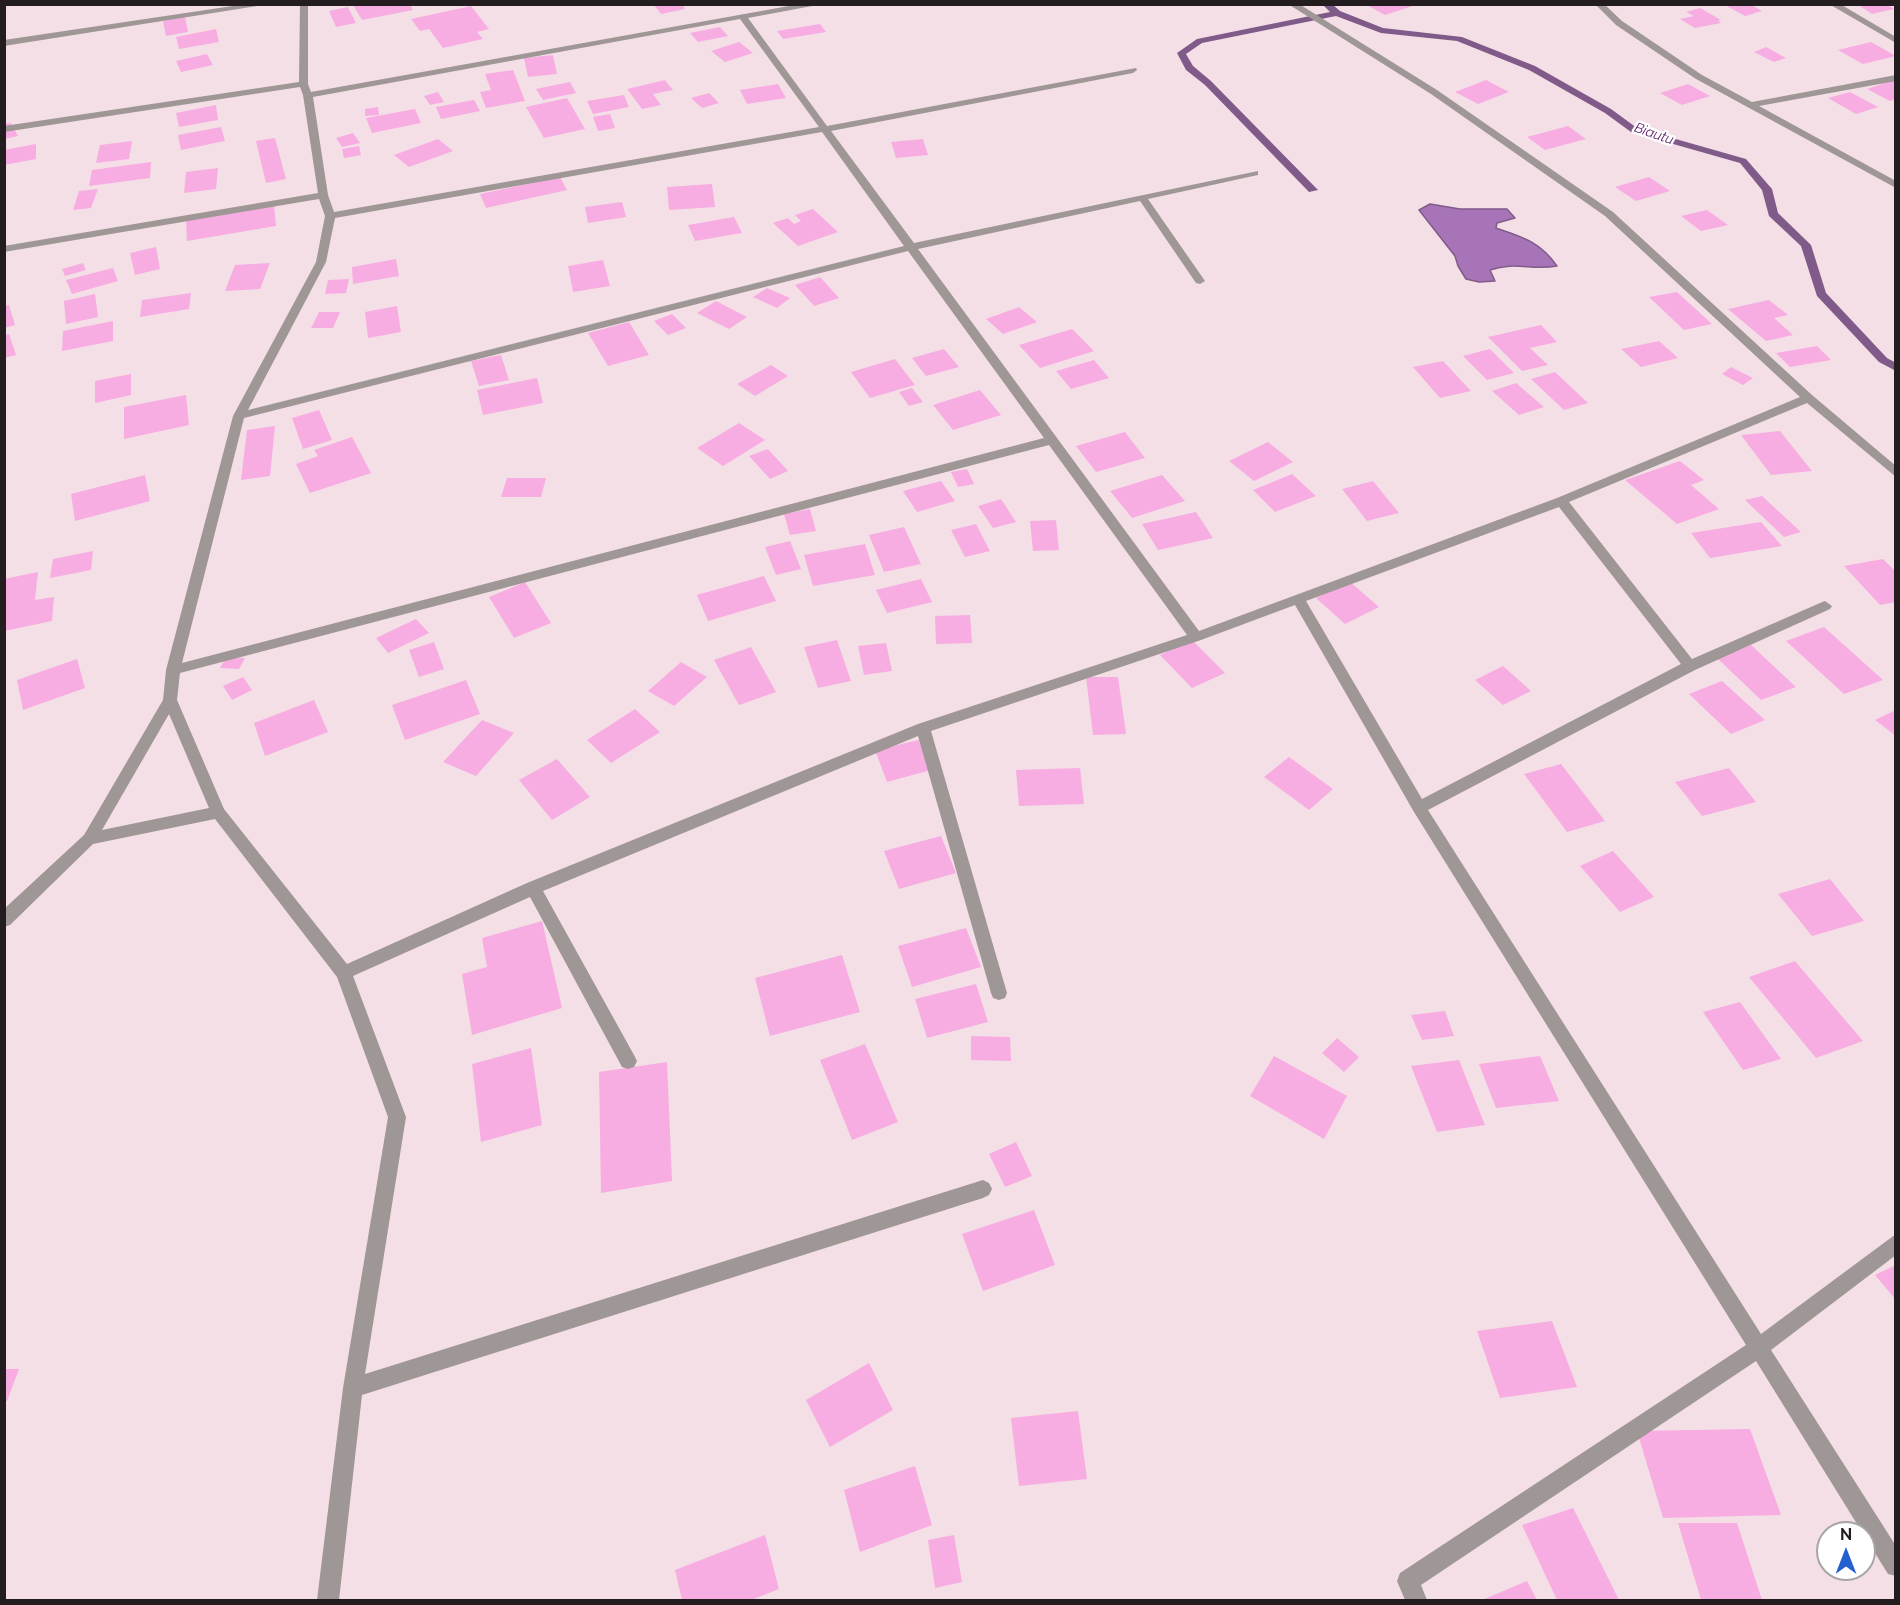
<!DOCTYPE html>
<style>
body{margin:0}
#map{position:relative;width:1900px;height:1605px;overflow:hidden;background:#f4dfe6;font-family:Raleway,sans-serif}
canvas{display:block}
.frame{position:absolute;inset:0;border:6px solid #241d20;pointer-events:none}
.north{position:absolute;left:1816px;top:1521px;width:60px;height:60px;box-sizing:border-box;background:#fff;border:2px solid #a7a5a6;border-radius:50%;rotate:0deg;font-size:16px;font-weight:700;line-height:24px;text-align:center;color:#241d20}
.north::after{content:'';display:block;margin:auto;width:21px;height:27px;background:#2461ce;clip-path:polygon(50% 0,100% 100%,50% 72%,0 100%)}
</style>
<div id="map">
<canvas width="1900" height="1605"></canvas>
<div class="frame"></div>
<div class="north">N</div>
</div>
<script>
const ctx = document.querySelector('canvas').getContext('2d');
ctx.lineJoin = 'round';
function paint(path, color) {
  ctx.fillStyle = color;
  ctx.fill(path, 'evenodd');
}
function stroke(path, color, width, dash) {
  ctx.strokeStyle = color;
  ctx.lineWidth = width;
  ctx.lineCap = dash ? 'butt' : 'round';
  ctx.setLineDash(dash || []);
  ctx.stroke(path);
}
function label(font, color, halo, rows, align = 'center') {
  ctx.font = font + ' Raleway,sans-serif';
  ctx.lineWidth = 4.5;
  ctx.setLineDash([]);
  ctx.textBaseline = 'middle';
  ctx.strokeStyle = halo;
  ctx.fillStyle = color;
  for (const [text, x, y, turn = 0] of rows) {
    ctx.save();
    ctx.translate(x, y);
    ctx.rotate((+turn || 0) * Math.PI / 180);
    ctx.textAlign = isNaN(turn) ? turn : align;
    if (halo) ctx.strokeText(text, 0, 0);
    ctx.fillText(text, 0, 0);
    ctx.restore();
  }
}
const water = new Path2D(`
 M1430 204 1460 209H1507L1515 218 1497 223 1496 228C1523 237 1540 242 1557 266 1531 271 1516 261 1490 270L1495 281 1479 282 1466 279 1458 266 1455 256 1419 210Z`);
paint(water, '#a775b7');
stroke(water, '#805b8a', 1.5);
paint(new Path2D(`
 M1322 4H1332L1340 11 1383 28 1462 37 1535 66 1611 109 1637 128 1746 159 1772 189 1778 213 1811 245 1826 293 1887 358 1896 363V371L1879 362 1817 296 1801 246 1769 216 1762 190 1740 163 1631 132 1605 113 1529 70 1457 41 1381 33 1336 16 1202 43 1186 54 1193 66 1211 81 1318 190 1309 192 1205 85 1186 70 1177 53 1197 39 1330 12Z`), '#805b8a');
paint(new Path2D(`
 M410 4 413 10 362 20 353 5Z
 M653 4H682L685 9 661 14Z
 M1365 4H1416V5L1385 15Z
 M1723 4H1750L1762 11 1745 16Z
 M1857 4H1886L1894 9 1872 14Z
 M471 6 489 29 477 32 483 39 443 48 429 29 420 31 411 19Z
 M348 7 356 23 336 27 329 11Z
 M1700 8 1721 20 1718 21 1721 23 1695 28 1680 19 1694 16 1686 12Z
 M185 17 188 32 166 36 163 21Z
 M820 24 826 32 783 39 777 31Z
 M720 27 728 36 698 42 690 33Z
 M216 29 219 42 179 49 176 37Z
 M739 42 753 53 725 62 711 51Z
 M1871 42 1896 56 1863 64 1838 50Z
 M1766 47 1786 58 1774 62 1754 52Z
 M207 54 213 65 181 72 176 61Z
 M553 55 557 74 528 77 524 58Z
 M513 70 525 101 486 108 480 92 491 90 485 74Z
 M665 80 673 90 653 94 661 105 642 109 627 89Z
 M1486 80 1509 92 1478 104 1455 92Z
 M1894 80 1896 99 1890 101 1867 89Z
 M570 82 576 93 543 100 536 89Z
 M778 84 786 98 747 104 740 90Z
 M1688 84 1710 96 1682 105 1660 93Z
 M438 92 444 102 430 105 424 96Z
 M1850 92 1878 107 1856 114 1828 98Z
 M709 93 719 103 702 108 691 98Z
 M624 95 629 107 593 114 587 101Z
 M567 98 585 129 544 138 526 107Z
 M474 100 480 111 441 119 436 107Z
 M216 105 218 120 179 127 176 113Z
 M378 107 379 115 365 116V109Z
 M415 109 421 123 372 133 366 118Z
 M610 114 615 128 598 131 593 117Z
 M11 123 18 136 4 139V124Z
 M1568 126 1586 139 1545 150 1527 137Z
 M221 127 225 141 181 150 178 135Z
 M353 133 360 143 342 147 336 138Z
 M275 138 286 179 266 183 256 141Z
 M438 139 453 151 409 167 394 155Z
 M923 139 928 155 896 158 891 142Z
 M132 141 129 159 96 163 100 145Z
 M36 144V159L4 165V150Z
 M359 146 361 155 344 158 342 149Z
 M151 162 150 178 89 186 92 170Z
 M218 168 216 189 184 193 186 172Z
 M560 177 567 190 486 208 480 194Z
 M1649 177 1670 191 1636 201 1615 187Z
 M712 184 715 207 669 210 667 187Z
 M98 189 91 208 73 210 79 191Z
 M622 202 626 217 588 223 585 207Z
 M274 204 276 226 187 241 186 219Z
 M813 209 838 232 798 246 773 223 788 218 794 224 801 221 795 215Z
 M1707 210 1728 225 1701 231 1681 216Z
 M734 217 742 233 695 241 688 225Z
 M156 247 160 269 135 275 130 253Z
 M396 259 399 276 353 284 352 267Z
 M603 260 610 286 573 292 568 266Z
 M83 263 86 270 65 276 62 269Z
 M270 263 260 289 225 291 235 265Z
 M113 268 118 281 72 294 66 280Z
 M820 277 839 298 814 306 795 285Z
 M349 279 346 293 325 294 328 280Z
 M767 288 790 298 777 308 753 297Z
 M1677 292 1712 324 1684 330 1649 297Z
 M191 293 189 309 140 317 142 300Z
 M95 294 98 317 66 324 64 301Z
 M1769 300 1788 315 1774 318 1793 335 1766 341 1728 309Z
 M716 301 747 317 729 329 697 313Z
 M9 305 15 325 4 328V306Z
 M397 306 401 332 368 338 365 312Z
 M1019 307 1037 322 1003 334 986 319Z
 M319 312H340L333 328H311Z
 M672 314 686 328 668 335 654 321Z
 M113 321V341L62 351 63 331Z
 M629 322 649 355 608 366 588 333Z
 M1541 325 1557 342 1530 348 1548 365 1522 371 1488 337Z
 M1072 329 1094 351 1040 368 1019 345Z
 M9 334 16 355 4 358V335Z
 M1659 341 1678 358 1641 367 1621 349Z
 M1817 346 1831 360 1790 367 1776 353Z
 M944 349 959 367 926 376 912 358Z
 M1490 349 1514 373 1487 380 1463 356Z
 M501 355 509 380 479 386 471 361Z
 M895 359 915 385 870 398 851 372Z
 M1094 360 1109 378 1071 389 1056 371Z
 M1443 361 1471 391 1440 398 1413 367Z
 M771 365 788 376 755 396 737 384Z
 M1731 367 1753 378 1743 385 1722 374Z
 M1555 372 1588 403 1564 410 1531 379Z
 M131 374V395L95 403V381Z
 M537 378 543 403 483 415 477 390Z
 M1516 383 1544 407 1519 415 1492 391Z
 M912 388 923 402 909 406 899 392Z
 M980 390 1001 415 953 430 933 405Z
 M186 395 189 425 124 439V407Z
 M319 410 332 440 303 449 292 418Z
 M739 423 765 440 723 466 697 448Z
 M275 426 270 476 241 480 247 430Z
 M1780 431 1812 471 1771 475 1741 435Z
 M1125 432 1145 458 1096 472 1076 446Z
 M352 437 371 473 310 493 296 464 318 456 314 450Z
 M1268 442 1293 462 1254 481 1229 461Z
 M768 449 788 471 770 479 749 456Z
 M1680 461 1704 480 1691 485 1719 509 1677 524 1625 480Z
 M967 469 974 484 958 487 951 472Z
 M1292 474 1316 496 1275 512 1253 490Z
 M145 475 150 501 75 521 71 494Z
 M1162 475 1185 501 1132 518 1110 491Z
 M507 478H546L541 497H501Z
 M941 481 955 501 917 512 903 491Z
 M1373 481 1399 513 1367 521 1342 489Z
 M1762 496 1801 532 1784 537 1745 500Z
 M1001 499 1016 522 993 528 978 506Z
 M810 509 816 531 790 535 784 514Z
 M1196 512 1213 538 1158 550 1142 524Z
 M1056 520 1059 550 1033 551 1030 521Z
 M1761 522 1782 546 1710 558 1691 533Z
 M976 524 990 551 965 557 951 530Z
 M904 527 921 564 884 572 869 535Z
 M790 541 801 569 776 575 765 547Z
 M865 544 875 575 813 586 804 555Z
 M93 551 91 570 50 578 53 559Z
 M1883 559 1896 572V602L1880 605 1844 566Z
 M38 572 35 600 54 597 52 621 4 631V579Z
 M764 576 776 601 708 621 697 595Z
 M921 579 932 602 887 613 876 590Z
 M1349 581 1379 607 1345 624 1316 598Z
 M525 582 551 623 514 638 489 597Z
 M970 615 972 643 936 644 935 616Z
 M416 619 429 633 388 653 376 638Z
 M1824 627 1883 680 1844 694 1786 641Z
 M837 640 851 681 818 688 804 647Z
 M1192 640 1225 673 1192 688 1160 655Z
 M434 642 444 669 419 677 409 650Z
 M886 643 892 671 864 675 858 646Z
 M1751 645 1796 687 1761 700 1717 658Z
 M751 647 776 692 739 705 714 660Z
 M226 657 245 658 239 669 220 668Z
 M77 659 85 688 23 710 17 680Z
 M681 662 707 677 674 706 648 691Z
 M1503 666 1531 691 1503 705 1475 680Z
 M243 677 252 690 232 700 223 686Z
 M1086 677H1118L1126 734 1093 735Z
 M466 680 480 714 405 740 392 705Z
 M1722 681 1765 720 1731 734 1689 694Z
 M314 700 328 732 265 756 254 723Z
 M635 709 660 732 611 763 587 740Z
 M1896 710V736L1875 720Z
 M482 720 514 733 476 776 443 762Z
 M919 740 931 770 887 782 875 750Z
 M1289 757 1333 789 1309 810 1264 777Z
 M557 759 590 797 552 820 519 780Z
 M1561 764 1605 821 1567 832 1524 774Z
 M1080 768 1084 804 1019 806 1016 770Z
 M1729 768 1756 802 1702 816 1675 782Z
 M941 836 956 873 899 889 884 851Z
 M1613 851 1654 897 1620 912 1580 866Z
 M1830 879 1864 921 1812 936 1778 894Z
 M542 921 562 1008 472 1035 462 974 487 967 482 938Z
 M966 928 981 967 912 987 898 946Z
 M842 955 860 1012 770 1036 755 978Z
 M1795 961 1863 1041 1816 1058 1749 977Z
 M976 984 988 1022 927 1038 915 999Z
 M1740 1002 1781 1059 1743 1070 1703 1012Z
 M1445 1011 1454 1036 1422 1040 1411 1015Z
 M971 1036 1010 1037 1011 1061 971 1060Z
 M1337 1038 1359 1057 1344 1072 1322 1053Z
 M865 1044 898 1122 852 1140 820 1060Z
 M531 1048 542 1125 481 1142 472 1064Z
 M1274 1056 1347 1096 1324 1139 1250 1096Z
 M1540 1056 1559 1101 1496 1108 1479 1064Z
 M1459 1060 1485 1125 1437 1132 1411 1066Z
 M667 1062 672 1181 601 1193 599 1072Z
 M1016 1142 1032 1176 1005 1187 989 1154Z
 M1034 1210 1055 1265 983 1291 962 1234Z
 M1896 1265V1300L1875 1275Z
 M1552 1321 1577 1387 1500 1398 1477 1331Z
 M869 1363 893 1410 830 1447 806 1400Z
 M4 1369H19L7 1401H4Z
 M1078 1411 1087 1479 1019 1486 1011 1418Z
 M1750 1429 1781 1515 1663 1518 1637 1431Z
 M915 1466 932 1525 860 1552 844 1490Z
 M1573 1508 1619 1600H1557L1522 1525Z
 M1678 1523H1737L1762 1600H1701Z
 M765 1535 779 1589 751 1600H682L675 1570Z
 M954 1535 962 1582 935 1588 928 1540Z
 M1527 1581 1537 1600H1482Z`), '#f7ade2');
paint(new Path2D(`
 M246 4H270L4 46V40Z
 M300 4H308V84L311 92 800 4H823L748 18 827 126 1136 68 1137 70 1133 73 831 131 914 243 1258 171V175L1148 199 1205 281 1200 284 1196 283 1140 201 918 249 1199 631 1557 498 1800 397 1605 216 1431 94 1288 4H1299L1437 90 1613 212 1812 395 1896 466V477L1807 403 1569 502 1692 659 1820 603 1825 601 1832 606 1830 609 1695 670 1428 810 1761 1334 1896 1234V1255L1771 1350 1896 1546V1576L1888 1574 1756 1361 1421 1585 1427 1600H1405L1397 1581 1400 1573 1746 1345 1414 812 1295 605 1201 640 931 731 1007 993 1005 998 999 1000 993 998 991 993 918 736 543 891 634 1055 637 1061 634 1067 628 1069 622 1067 530 897 353 976 406 1117 365 1374 983 1180 989 1183 992 1189 989 1195 983 1198 362 1395 339 1600H317L343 1388 388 1117 337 977 215 819 93 844 10 925 4 927V909L84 835 163 700 166 670 233 416 316 262 325 216 319 199 4 252V246L318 193 303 95 300 87 4 132V126L299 82ZM740 19 819 127 334 212 328 195 313 97ZM822 132 904 246 248 410 326 262 335 218ZM908 251 1044 438 182 663 244 418ZM1049 445 1187 635 918 724 527 883 347 964 224 809 177 700 180 673ZM1559 507 1681 664 1422 799 1306 601ZM169 714 209 808 102 830Z
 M1595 4H1604L1622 21 1702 75 1752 102 1896 75V81L1759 106 1896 181V188L1696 79 1616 25Z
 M1829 4H1840L1896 37V43Z`), '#9f9696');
label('italic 14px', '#5c1d6d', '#fff', [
 ["Biautu",1654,134,19]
]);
</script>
